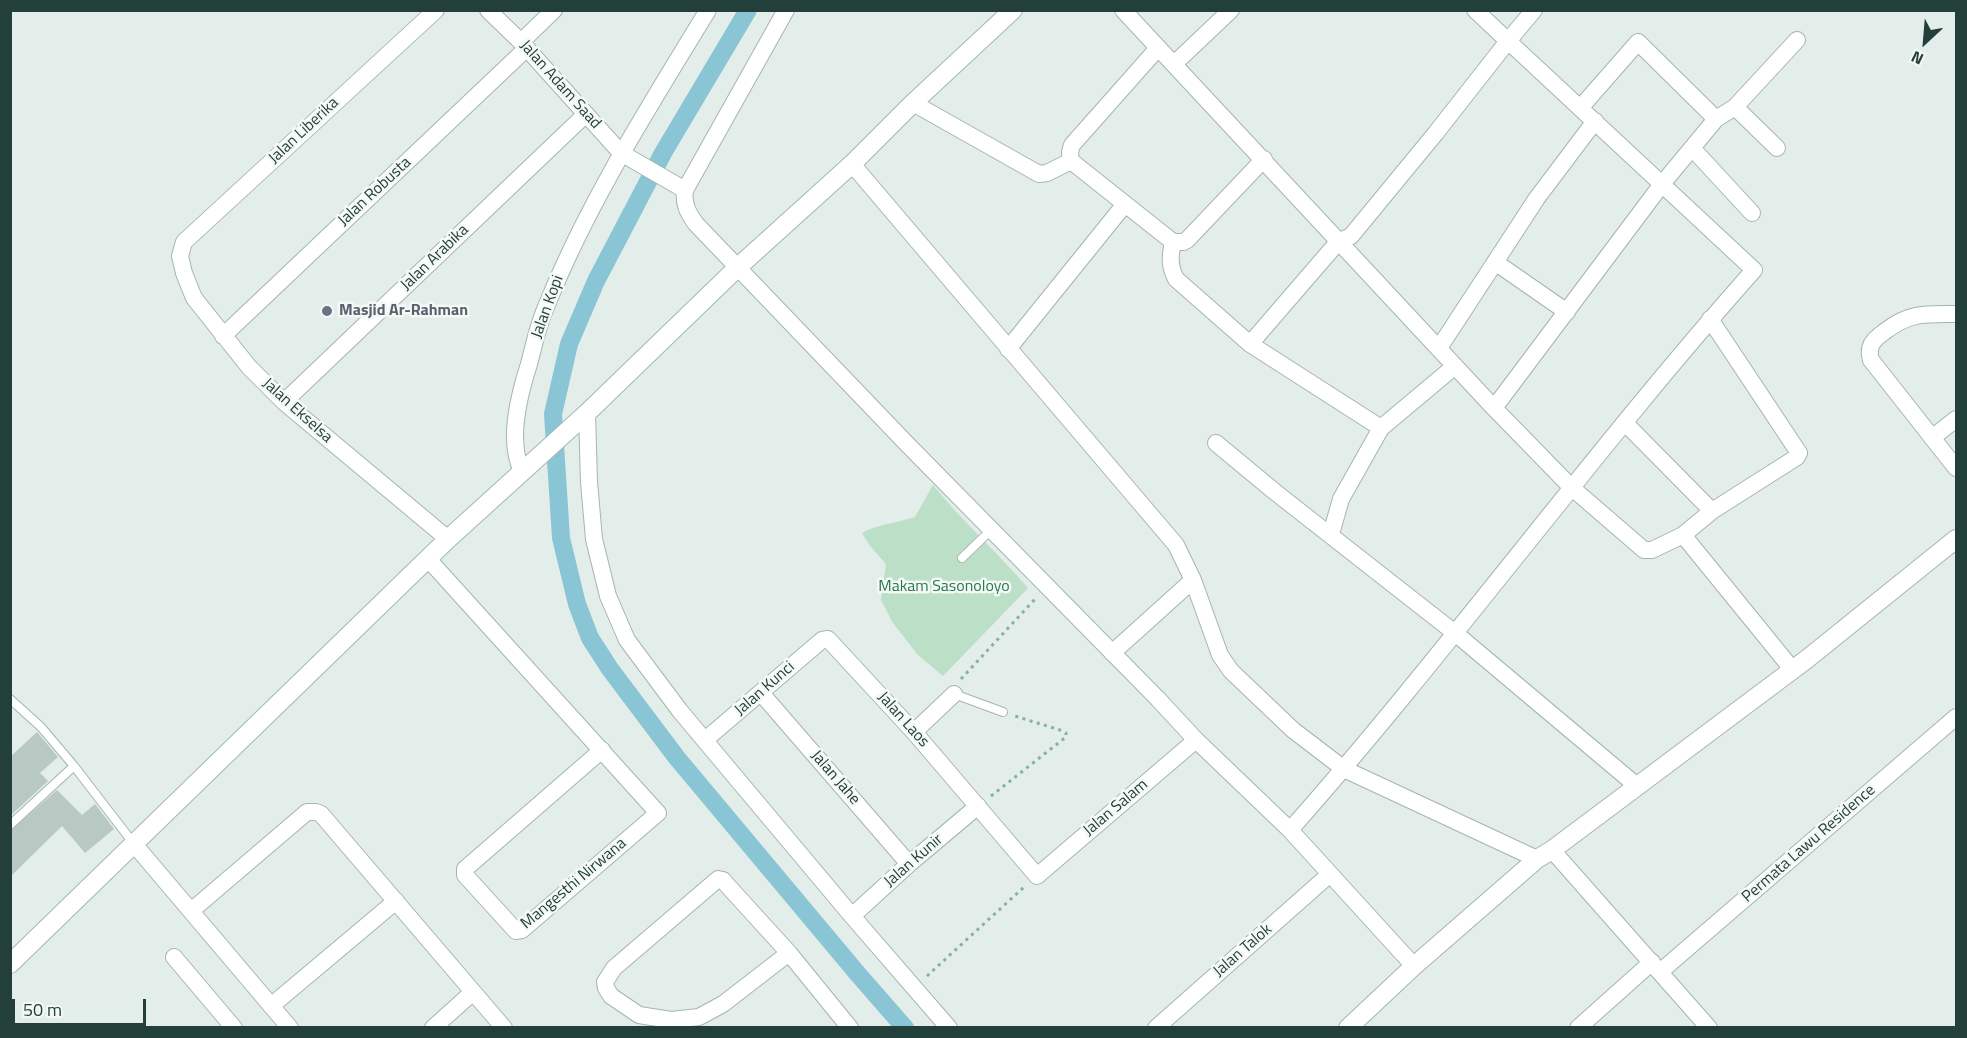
<!DOCTYPE html>
<style>
body{margin:0}
#map{position:relative;width:1967px;height:1038px;overflow:hidden;background:#e3ede9;font-family:"Titillium Web",sans-serif}
canvas{display:block}
.frame{position:absolute;inset:0;border:12px solid #223f39;pointer-events:none}
.north{position:absolute;left:1895px;top:12px;width:60px;height:60px;-webkit-text-stroke:4px #f4f9f7;paint-order:stroke;rotate:206deg;font-size:16px;font-weight:700;line-height:24px;text-align:center;color:#223f39}
.north::after{content:'';display:block;margin:auto;width:21px;height:27px;background:#223f39;clip-path:polygon(50% 0,100% 100%,50% 72%,0 100%)}
.scale{position:absolute;left:12px;top:999px;width:134px;height:27px;box-sizing:border-box;border:3px solid #223f39;border-top:0;padding-left:8px;font-size:18px;line-height:21px;white-space:nowrap;color:#223f39;-webkit-text-stroke:4px #f4f9f7;paint-order:stroke}
</style>
<div id="map">
<canvas width="1967" height="1038"></canvas>
<div class="frame"></div>
<div class="north">N</div>
<div class="scale">50 m</div>
</div>
<script>
const ctx = document.querySelector('canvas').getContext('2d');
ctx.lineJoin = 'round';
function paint(path, color) {
  ctx.fillStyle = color;
  ctx.fill(path, 'evenodd');
}
function stroke(path, color, width, dash) {
  ctx.strokeStyle = color;
  ctx.lineWidth = width;
  ctx.lineCap = dash ? 'butt' : 'round';
  ctx.setLineDash(dash || []);
  ctx.stroke(path);
}
function label(font, color, halo, rows, align = 'center') {
  ctx.font = font + ' "Titillium Web",sans-serif';
  ctx.lineWidth = 5;
  ctx.setLineDash([]);
  ctx.textBaseline = 'middle';
  ctx.strokeStyle = halo;
  ctx.fillStyle = color;
  for (const [text, x, y, turn = 0] of rows) {
    ctx.save();
    ctx.translate(x, y);
    ctx.rotate((+turn || 0) * Math.PI / 180);
    ctx.textAlign = isNaN(turn) ? turn : align;
    if (halo) ctx.strokeText(text, 0, 0);
    ctx.fillText(text, 0, 0);
    ctx.restore();
  }
}
paint(new Path2D(`
 M933 485C963 522 997 552 1028 588L943 676 918 655 893 623 881 600 886 564 870 546 862 533C875 525 900 522 915 517Z`), '#bbdfc7');
stroke(new Path2D(`
 M748 10 663 153 596 281 569 344 553 414 561 538 577 604 590 638 610 669 677 758 857 973 905 1028`), '#89c5d4', 18);
paint(new Path2D(`
 M37 732 58 757 40 773 48 781 10 816V757Z
 M57 790 82 815 95 804 114 829 85 853 62 826 10 877V831Z`), '#b8c8c2');
const service = new Path2D(`
 M962 558 991 530
 M954 694 1003 712
 M10 699 41 727 74 766 134 844
 M10 825 74 766`);
const minor = new Path2D(`
 M436 10 184 242 180 256 184 273 194 298 249 367 284 402 448 539
 M488 10 521 42 621 153 685 190C683 204 688 213 696 224L907 444 1158 699 1196 740 1290 830 1414 966
 M1123 10 1494 408 1571 487 1644 550H1652L1683 535 1792 669
 M1475 10 1508 41 1534 10
 M521 42 554 10
 M1158 48 1072 145 1070 152 1071 161 1173 242H1183L1187 240 1264 159
 M1174 64 1231 10
 M913 103 1039 174 1047 173 1071 161
 M1581 107 1638 42 1716 119
 M1735 107 1777 148
 M1692 148 1752 213
 M852 164 1176 545 1193 580 1220 655 1231 671 1293 730 1344 769 1537 859
 M685 190 786 10
 M1173 242C1170 256 1169 266 1176 279L1250 344 1381 428
 M1495 262 1567 312
 M1956 314C1925 314 1910 312 1884 332 1873 340 1867 346 1871 360L1956 468
 M223 336 527 48
 M1250 344 1338 242 1351 236 1435 134 1508 41 1754 270C1593 451 1451 648 1290 830
 M1439 348 1537 198 1595 121
 M1008 349 1125 204
 M284 402 586 114
 M1494 408 1662 184 1716 119 1735 107 1797 40
 M587 413 589 482 594 539 608 596 627 640 680 711 852 916 949 1028
 M1625 423 1712 511
 M1932 438 1956 419
 M1216 443 1275 492 1455 633 1637 786
 M522 471C507 441 519 395 529 364 534 345 538 325 546 307 588 202 649 107 708 10
 M1331 534 1341 499 1381 428 1455 366
 M1683 535 1712 511 1797 457 1799 453 1710 319
 M428 559 658 813 522 930 516 931 465 875V869L602 750
 M1112 653 1193 580
 M761 693 909 864
 M914 732 954 694
 M705 740 822 640 828 639 914 732 1037 876 1196 740
 M134 844 290 1028
 M1552 850 1709 1028
 M191 911 307 812H316L321 814 504 1028
 M852 916 909 864 978 806
 M789 953 723 1004 699 1017 671 1020 639 1015 611 996 606 988 605 982 614 968 718 879 723 880 727 885 789 953 850 1028
 M174 957 234 1028
 M1661 971 1956 717
 M271 1006 396 901
 M433 1028 473 992
 M1156 1028 1330 874
 M1578 1028 1652 962`);
const tertiary = new Path2D(`
 M1348 1028 1414 966 1537 859 1552 850 1807 659 1956 539`);
const secondary = new Path2D(`
 M10 964 448 539 587 413 737 268 852 164 913 103 1013 10`);
stroke(service, '#a5b5b1', 10);
stroke(minor, '#a5b5b1', 18);
stroke(tertiary, '#a5b5b1', 20);
stroke(secondary, '#a1b9b2', 20);
stroke(new Path2D(`
 M961 679 1036 598
 M991 796 1066 737V733L1063 731 1015 716
 M927 976 1024 887`), '#82b2a5', 3, [3, 4.5]);
stroke(service, '#fff', 8);
stroke(minor, '#fff', 16);
stroke(tertiary, '#fff', 18);
stroke(secondary, '#fff', 18);
for (const [x, y, r, color] of [
 [327,311,6,"#6b7280"]
]) {
  const dot = new Path2D();
  dot.arc(x, y, r, 0, 2 * Math.PI);
  ctx.fillStyle = color;
  ctx.fill(dot);
  stroke(dot, '#f4f9f7', 2);
}
label('16px', '#223f39', '#f4f9f7', [
 ["Jalan Adam Saad",560,85,48],
 ["Jalan Liberika",304,131,-43],
 ["Jalan Robusta",375,192,-43],
 ["Jalan Arabika",435,258,-44],
 ["Jalan Kopi",548,307,-70],
 ["Jalan Ekselsa",297,411,42],
 ["Jalan Kunci",765,689,-41],
 ["Jalan Laos",903,720,48],
 ["Jalan Jahe",835,778,49],
 ["Jalan Salam",1116,808,-40],
 ["Permata Lawu Residence",1809,844,-41],
 ["Jalan Kunir",914,861,-41],
 ["Mangesthi Nirwana",574,884,-40],
 ["Jalan Talok",1243,951,-41]
]);
label('bold 16px', '#5b616d', '#f4f9f7', [
 ["Masjid Ar-Rahman",339,311]
], 'left');
label('16px', '#2a784c', '#f4f9f7', [
 ["Makam Sasonoloyo",944,587]
]);
</script>
